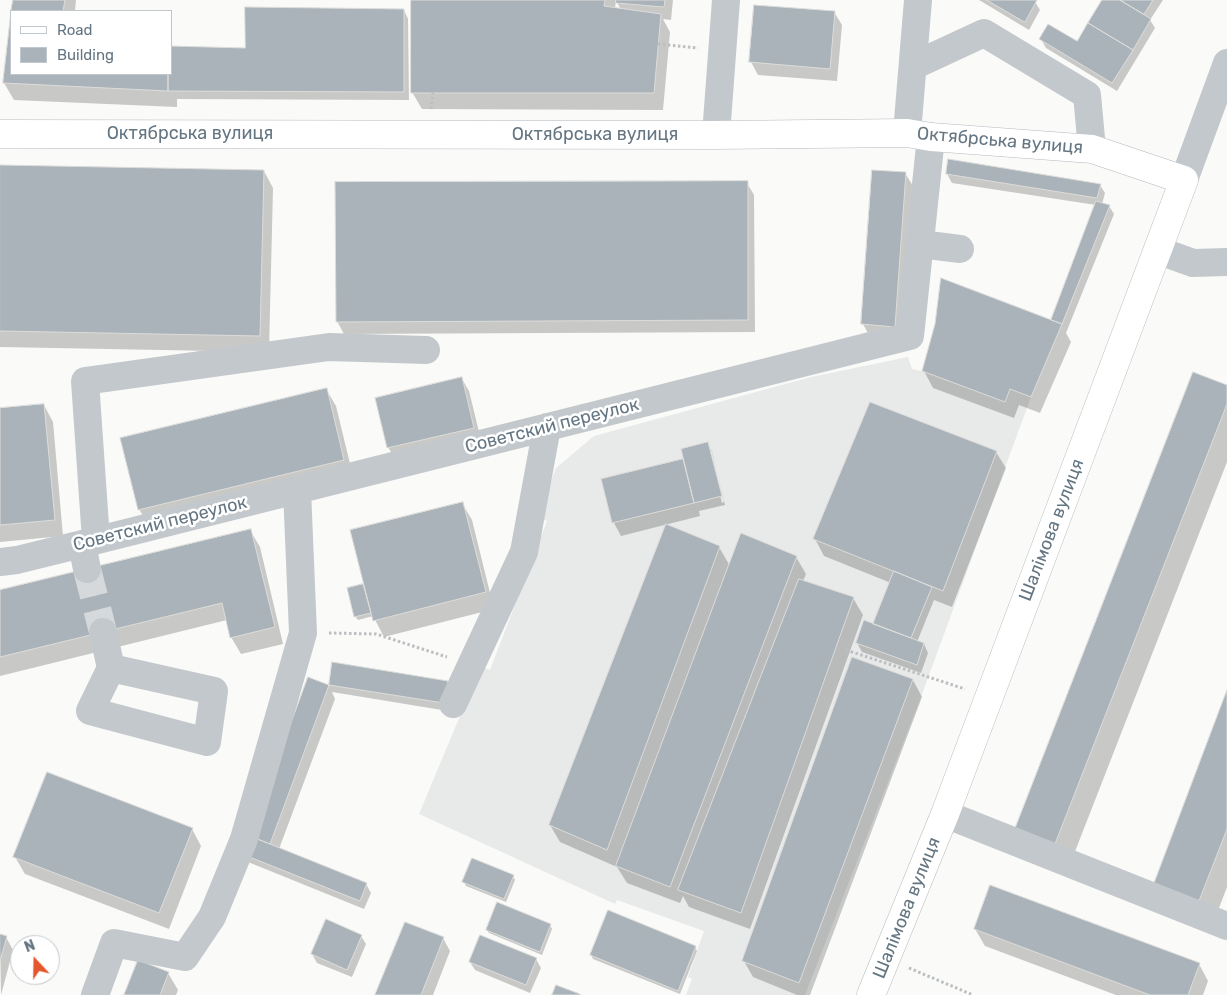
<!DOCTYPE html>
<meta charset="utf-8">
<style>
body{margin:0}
#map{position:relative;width:1227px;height:995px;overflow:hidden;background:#fafaf8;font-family:Rubik,sans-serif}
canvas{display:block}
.legend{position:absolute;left:10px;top:10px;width:162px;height:65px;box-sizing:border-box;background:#fff;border:1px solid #c1c8cd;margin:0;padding:6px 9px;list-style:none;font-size:15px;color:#657683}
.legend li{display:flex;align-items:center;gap:10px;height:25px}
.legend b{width:25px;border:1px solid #c1c8cd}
.north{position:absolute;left:10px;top:935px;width:50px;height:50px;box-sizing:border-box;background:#fff;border:1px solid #c1c8cd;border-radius:50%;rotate:339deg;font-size:14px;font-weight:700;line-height:20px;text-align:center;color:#657683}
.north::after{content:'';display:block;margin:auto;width:18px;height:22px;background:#e4572e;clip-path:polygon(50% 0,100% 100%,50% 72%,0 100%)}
</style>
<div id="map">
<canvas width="1227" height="995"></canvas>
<ul class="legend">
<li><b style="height:6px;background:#fff"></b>Road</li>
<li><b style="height:14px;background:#aab3b9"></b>Building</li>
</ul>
<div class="north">N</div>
</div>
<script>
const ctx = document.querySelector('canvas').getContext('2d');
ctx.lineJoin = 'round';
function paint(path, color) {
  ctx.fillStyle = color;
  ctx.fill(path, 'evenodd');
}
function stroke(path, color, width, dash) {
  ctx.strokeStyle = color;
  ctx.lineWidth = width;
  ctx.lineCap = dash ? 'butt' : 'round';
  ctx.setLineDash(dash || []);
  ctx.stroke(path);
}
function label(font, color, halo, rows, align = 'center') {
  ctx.font = font + ' Rubik,sans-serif';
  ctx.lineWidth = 5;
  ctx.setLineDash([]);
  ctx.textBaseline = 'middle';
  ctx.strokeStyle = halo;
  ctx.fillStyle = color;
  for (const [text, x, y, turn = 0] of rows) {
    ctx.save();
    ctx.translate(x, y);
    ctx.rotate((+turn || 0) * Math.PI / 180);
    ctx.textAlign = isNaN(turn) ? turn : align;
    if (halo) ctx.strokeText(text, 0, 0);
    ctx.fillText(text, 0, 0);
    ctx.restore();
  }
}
paint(new Path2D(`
 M941 278 1062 324 1031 397 921 697 805 995H686L692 979 688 977 704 931 617 900 615 904 419 814 460 716 478 665 490 670 547 521 537 518 556 468 594 436 811 377 908 357 912 369 922 371 935 324Z`), '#e8e9e9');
paint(new Path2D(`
 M14 0H76L75 11H13Z
 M412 0H673L671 20 663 19 670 32 663 110 422 109 412 92ZM616 0 621 10 615 9Z
 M979 0H1034L1040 10 1029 30Z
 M1103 0H1163L1150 20 1155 28 1117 91 1046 48 1041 39 1077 43Z
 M404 10 408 19 409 100 177 99V107L14 100 4 83 11 23V74H171L247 49Z
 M834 12 842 25 837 81 758 75 751 62Z
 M0 166 264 171 273 188 269 352 0 347Z
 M905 173 913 186 902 339 870 337 863 324Z
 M947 174 1100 185 1105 193 1102 204 1109 206 1114 214 1066 333 1071 342 1040 413 1019 405 1014 418 933 388 924 371 1054 322 1096 205 952 183Z
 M747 183 754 195 755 332 344 334 337 321Z
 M462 379 469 391 481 440 396 460 388 447Z
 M1227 387V462L1067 872 1028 857Z
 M326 389 336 406 353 476 149 526 139 509Z
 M44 405 53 422 63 536 0 542V409Z
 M707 444 712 452 725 505 699 511 700 516 621 536 614 523 603 480 685 460ZM709 451H712L724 502 722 503Z
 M996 452 1006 468 952 607 934 600 917 642 924 644 928 653 921 673 862 652 857 643 874 625 891 583 824 556 815 539Z
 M462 503 472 520 494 609 384 637 373 616 358 620 355 616 363 586 365 590Z
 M250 530 260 547 283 644 241 654 231 637 227 620 0 676V591Z
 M719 547 730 566 796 557 806 574 803 581 853 598 863 615 750 929 689 907 683 896 680 903 627 883 617 867 560 842 550 825Z
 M853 659 913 680 922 697 810 995H797L753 977 744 961Z
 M333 664 447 682 448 711 332 692 335 699 279 849 366 884 371 893 364 909 248 862 309 679 330 686Z
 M1227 694V887L1211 929 1167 913Z
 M192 829 201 846 169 929 25 874 15 857Z
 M513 876 515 880 506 902 466 886 464 882Z
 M550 925 552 929 542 955 489 933 487 930Z
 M975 929 1199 964 1208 981 1203 995H1116L985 946Z
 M0 936 6 937 13 950 1 995Z
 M361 936 366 944 352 977 317 963 312 954Z
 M443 938 450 951 433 995H377Z
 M695 947 697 951 680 994 593 959 591 955Z
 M536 959 541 968 530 993 475 970 470 962Z
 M168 973 178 990 176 995H125Z`), '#0003');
const building = new Path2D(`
 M13 0H65L63 11H11Z
 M411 0H605L604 6 661 14 654 93H411Z
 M616 0H665L664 7 616 3Z
 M987 0H1037L1025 22Z
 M1102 0H1120L1151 19 1133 50 1088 23Z
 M1120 0H1153L1144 14Z
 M754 5 835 11 830 69 749 62Z
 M245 7 404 9V92L168 91V74H171V46L245 48Z
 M11 12V74H168V91L3 83Z
 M1088 23 1133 50 1112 83 1039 39 1048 24 1077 41Z
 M948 159 1101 184 1097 198 946 174Z
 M0 165 264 170 260 336 0 331Z
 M872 170 906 172 895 327 861 324Z
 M748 181V320L336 322 335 182Z
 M1096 201 1110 205 1062 324 1051 320Z
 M941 278 1062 324 1031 397 1010 389 1005 402 922 371 935 324Z
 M1193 372 1227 385V404L1053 849 1013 834Z
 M462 377 474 428 387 448 375 398Z
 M327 388 344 460 138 510 120 438Z
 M870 402 997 451 943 591 813 539Z
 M44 404 55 520 0 525V408Z
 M708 442 722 496 694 503 681 449Z
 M683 459 694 503 612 523 601 479Z
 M463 502 486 592 373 621 350 530Z
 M666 524 720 546 607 850 549 825Z
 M251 529 275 627 230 638 222 603 0 657V590Z
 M741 533 797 556 670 887 616 866Z
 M894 571 932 587 911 638 873 624Z
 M799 579 854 597 741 913 678 890Z
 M363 584 371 613 354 617 347 588Z
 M864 620 924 643 917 665 856 643Z
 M852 657 913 679 799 983 742 961Z
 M332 662 448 681 444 703 329 685Z
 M308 677 329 685 270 844 250 836Z
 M1227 690V829L1197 906 1152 889Z
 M47 772 193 828 159 913 13 857Z
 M250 836 367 883 360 901 242 854Z
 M472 858 514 875 504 899 462 882Z
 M990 885 1200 963 1188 995H1150L974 929Z
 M497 902 551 924 540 952 486 930Z
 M608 910 696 946 678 991 590 955Z
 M326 919 362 935 347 970 311 954Z
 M405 922 444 937 421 995H375Z
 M0 934 7 936 0 961Z
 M480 935 537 958 526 985 469 962Z
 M138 960 169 972 160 995H124Z
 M556 985 580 994V995H552Z`);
paint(building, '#aab3b9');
stroke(building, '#dcdcda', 1);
stroke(new Path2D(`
 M87 569 103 632`), '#d5d9db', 28, [28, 14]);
const major = new Path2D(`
 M0 134 716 135 907 133 931 137 1092 149 1184 180 945 814 871 995`);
stroke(major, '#b5babe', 29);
stroke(new Path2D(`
 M658 44 698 48
 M431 109 433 92
 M329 633 376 634 447 657
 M846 650 965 689
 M909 968 973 995`), '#bbbfc2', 3, [2.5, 2.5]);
stroke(new Path2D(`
 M913 66 984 33 1087 95 1092 149
 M907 133 918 0
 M716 135 726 0
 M1184 180 1227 63
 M920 244 960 249
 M1157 250 1193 263 1227 262
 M96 540 85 381 329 347 426 350
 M82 544 87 569
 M0 562 17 560 82 544 910 336 931 137
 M103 632 111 668 90 711 207 742 214 691 111 668
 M453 704 524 552 547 427
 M945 814 1227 926
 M95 995 114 943 185 957 212 917 244 839 303 633 297 490`), '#c3c8cc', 28);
stroke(major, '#fff', 28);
label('18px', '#657683', '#fff', [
 ["Октябрська вулиця",190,134],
 ["Октябрська вулиця",595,135],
 ["Октябрська вулиця",1000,141,5],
 ["Советский переулок",552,426,-14],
 ["Советский переулок",160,524,-14],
 ["Шалімова вулиця",1052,530,-69],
 ["Шалімова вулиця",907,908,-68]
]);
</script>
